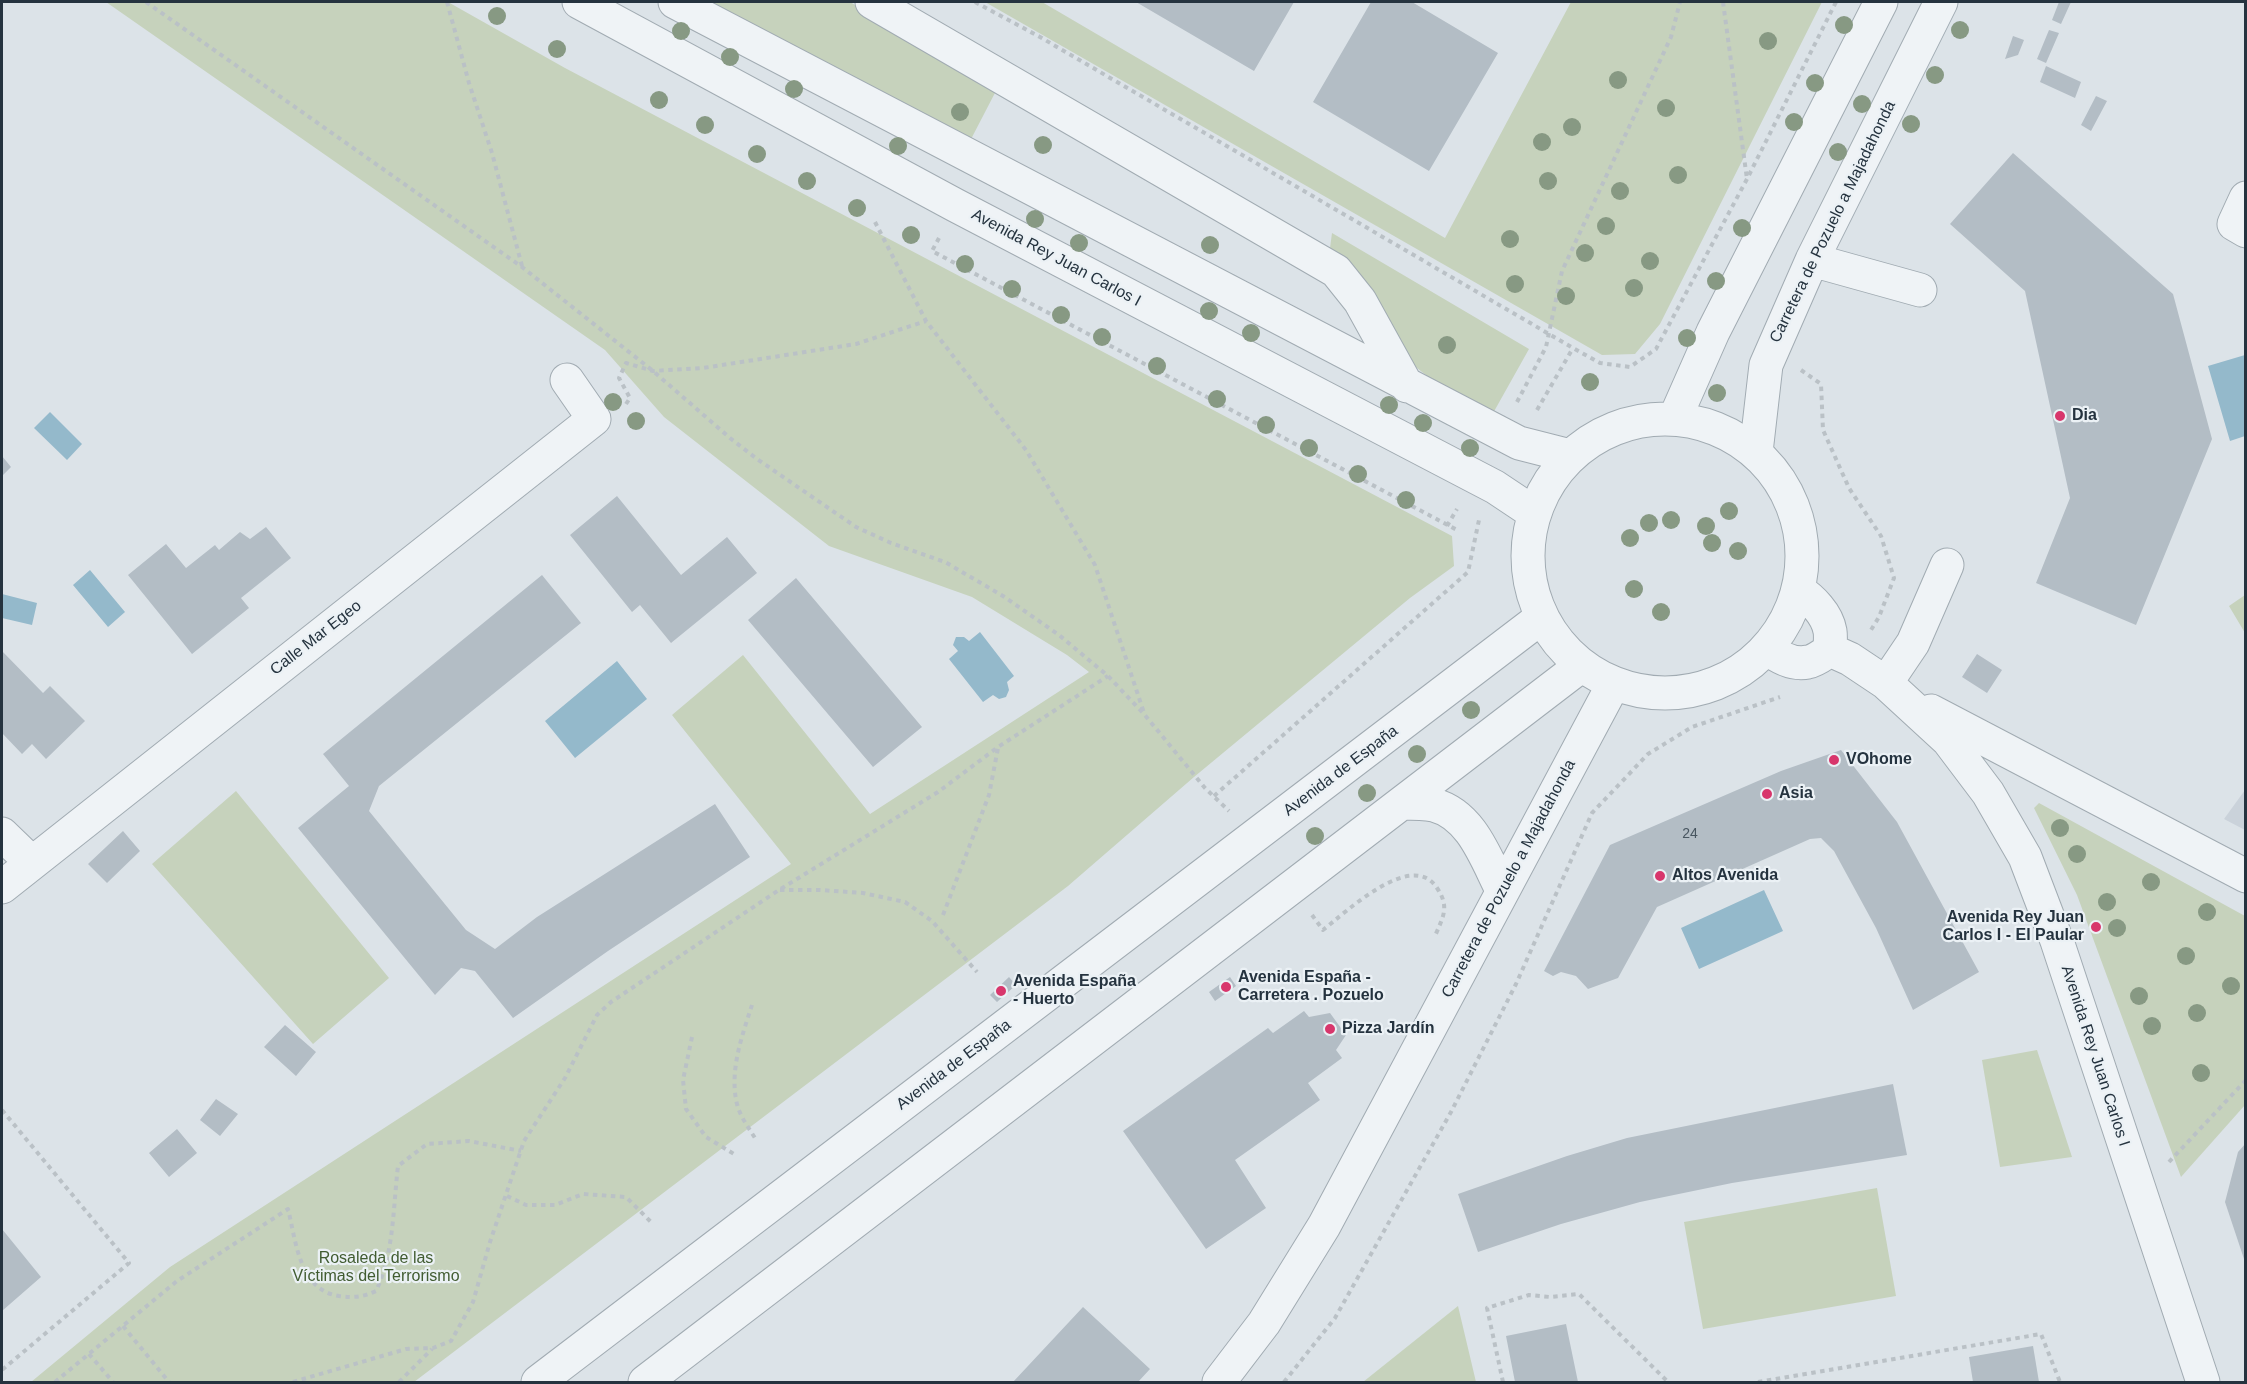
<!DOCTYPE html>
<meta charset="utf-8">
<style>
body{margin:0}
#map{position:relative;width:2247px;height:1384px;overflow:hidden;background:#dce3e8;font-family:Helvetica,sans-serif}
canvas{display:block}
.frame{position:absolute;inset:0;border:3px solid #25333f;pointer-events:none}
</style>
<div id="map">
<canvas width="2247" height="1384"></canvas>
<div class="frame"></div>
</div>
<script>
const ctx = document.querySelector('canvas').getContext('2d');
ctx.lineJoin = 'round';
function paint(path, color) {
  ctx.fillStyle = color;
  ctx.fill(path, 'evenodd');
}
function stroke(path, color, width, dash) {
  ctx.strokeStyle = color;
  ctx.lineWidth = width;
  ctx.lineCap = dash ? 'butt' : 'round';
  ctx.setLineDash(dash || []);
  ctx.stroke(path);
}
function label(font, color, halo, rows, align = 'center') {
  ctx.font = font + ' Helvetica,sans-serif';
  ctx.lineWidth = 4.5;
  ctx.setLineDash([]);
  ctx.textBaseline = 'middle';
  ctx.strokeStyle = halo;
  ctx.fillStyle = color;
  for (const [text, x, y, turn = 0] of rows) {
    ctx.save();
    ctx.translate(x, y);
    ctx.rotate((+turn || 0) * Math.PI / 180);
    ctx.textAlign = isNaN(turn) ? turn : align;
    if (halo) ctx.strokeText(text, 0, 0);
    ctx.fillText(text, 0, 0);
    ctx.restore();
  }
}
paint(new Path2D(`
 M2245 790V830L2224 819Z`), '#cad2da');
paint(new Path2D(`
 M106 2H448L565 68 1452 536 1454 566 1410 598 1194 777 1068 886 414 1382H31L170 1267 791 864 672 715 743 655 870 814 1089 672 1067 655 972 597 829 546 664 417 605 350Z
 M709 2H850L997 89 969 143Z
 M985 2H1042L1445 238 1571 2H1822L1660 324 1635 354 1602 355Z
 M1332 233 1529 349 1492 415 1441 387 1417 368 1329 256Z
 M2245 595V633L2229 606Z
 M236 791 389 978 313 1044 152 864Z
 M2039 803 2245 916V1105L2181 1177 2077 895 2034 808Z
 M2037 1050 2072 1157 2000 1167 1982 1060Z
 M1877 1188 1896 1296 1703 1329 1684 1222Z
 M1458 1306 1476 1382H1363Z`), '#c6d2bc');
paint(new Path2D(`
 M2245 355V436L2230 441 2208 366Z
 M50 412 82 444 67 460 34 428Z
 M90 570 125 612 108 627 73 585Z
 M2 594 37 603 32 625 2 618Z
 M980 632 1014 676 1007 682 1009 690 1006 697 999 699 993 695 983 702 949 659 958 651 953 645 956 637H964L969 641Z
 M617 661 647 699 575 758 545 721Z
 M1764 890 1783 931 1699 969 1681 928Z`), '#94b9cb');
paint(new Path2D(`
 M1136 2H1294L1254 71Z
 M1371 2H1412L1498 53 1429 171 1313 102Z
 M2059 2H2071L2061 24 2052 20Z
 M2049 30 2059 33 2046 63 2037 59Z
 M2013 36 2024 40 2018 55 2005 59Z
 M2046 66 2081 82 2075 98 2040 82Z
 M2096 96 2107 101 2091 131 2081 125Z
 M2013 153 2173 294 2212 439 2136 625 2036 583 2070 498 2025 291 1950 224Z
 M2 456 11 467 2 476Z
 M617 496 681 575 727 537 757 573 671 643 640 605 632 612 570 535Z
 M266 527 291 558 241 598 249 608 192 654 128 575 166 544 186 568 215 545 219 550 240 532 250 539Z
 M542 575 581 623 379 786 369 811 466 930 495 949 537 917 715 804 750 857 608 951 513 1018 475 971 461 968 435 995 298 828 349 786 323 754Z
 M796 578 922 727 873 767 748 620Z
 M2 651 43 693 50 686 85 721 46 759 32 744 22 754 2 733Z
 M1977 654 2002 670 1987 693 1962 677Z
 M1841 750 1897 822 1979 972 1913 1010 1876 928 1834 851 1821 838 1810 839 1657 907 1618 978 1588 989 1576 976 1561 972 1553 976 1544 971 1610 845 1781 771Z
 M123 831 140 851 107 883 88 864Z
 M1009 977 1016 985 997 1002 990 995Z
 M1230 977 1236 986 1215 1001 1209 992Z
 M1304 1011 1309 1017 1330 1013 1346 1035 1336 1050 1342 1058 1308 1083 1320 1100 1235 1160 1266 1208 1206 1249 1123 1131 1268 1028 1273 1033Z
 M285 1025 316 1052 296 1076 264 1047Z
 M1893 1084 1907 1155 1732 1183 1640 1202 1561 1224 1478 1252 1458 1194 1567 1156 1627 1138Z
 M216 1099 238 1114 220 1136 200 1120Z
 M177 1129 197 1153 169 1177 149 1153Z
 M2246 1143V1261L2245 1262 2225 1202 2238 1152Z
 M2 1229 41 1277 2 1311Z
 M1083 1307 1150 1369 1138 1382H1013Z
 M1566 1324 1578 1382H1515L1506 1336Z
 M2033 1346 2039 1382H1973L1969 1357Z`), '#b3bdc5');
const minor = new Path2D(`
 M579 2 955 205 1495 487 1534 513
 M675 2 1519 443 1570 456
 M872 2 1336 271 1360 301 1407 386
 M2246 198 2234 224 2246 231
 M1812 260 1920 290
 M1675 418 1713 332 1881 2
 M1528 556a137 137 0 1 1 274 0a137 137 0 1 1-274 0Z
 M1756 452 1766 365 1812 260 1941 2
 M1798 590C1812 599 1827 614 1830 631 1831 637 1830 644 1830 650
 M1767 648C1778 657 1793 665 1808 662 1815 661 1824 654 1830 650
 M1830 650 1850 659 1886 683 1948 740 1988 793 2025 857 2057 941 2203 1382
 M1886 683 1913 643 1947 565
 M1931 711 2246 876
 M1402 803C1412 803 1424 803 1434 805 1472 815 1486 859 1502 890
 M2 834 31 862
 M2 887 594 419 567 380
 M538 1382 1542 617
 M645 1382 1582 665
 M1219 1382 1264 1323 1324 1226 1614 683`);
stroke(minor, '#a1abb2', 35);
stroke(new Path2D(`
 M146 2 522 267 653 371 730 438 757 459 856 527 891 543 945 562 1003 596 1059 635 1108 676 1144 714 1205 788 1229 811
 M447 2 469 83 492 153 522 266
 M975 2 1040 37 1573 348 1600 363 1630 367 1656 349 1747 179 1836 2
 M1723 2 1747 179
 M875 222 926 321 1026 450 1095 565 1144 713
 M939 238 932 251 1459 531
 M1801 370 1821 384 1823 430 1849 488 1881 536 1894 578 1879 617 1871 630
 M1517 402 1546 347 1562 271 1671 37 1680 2
 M626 404 630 398 619 378 626 363 653 371 703 368 856 344 926 321
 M1537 410 1573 348
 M1447 526 1457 509
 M1214 796 1468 572 1479 520
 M780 890H820L863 893 905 902 932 921 977 972
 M943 915 989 795 998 748
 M1312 915 1323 930C1346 912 1412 849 1437 888 1450 907 1443 917 1435 936
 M752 1005C742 1036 729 1071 737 1104 740 1116 748 1127 755 1138
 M692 1037 683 1080 686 1109 706 1137 734 1154
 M2 1110 129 1263 2 1370
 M2169 1162 2246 1080
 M507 1196 526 1205H555L583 1194 626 1197 651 1222
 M123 1326 169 1382
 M89 1354 113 1382
 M55 1382 177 1281 288 1209C296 1241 299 1290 339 1296 354 1298 363 1297 376 1291 394 1253 393 1208 398 1166L427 1144 469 1141 521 1151
 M293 1382 406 1349 433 1348 451 1341 473 1302 490 1242 524 1141 565 1078 597 1015 611 1002 779 890 938 792 998 747 1108 676
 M399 1382 432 1349
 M1284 1382 1335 1318 1451 1112 1516 984 1592 813 1648 754 1692 727 1780 697
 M1503 1382 1487 1308 1529 1295 1550 1297 1579 1294 1668 1382
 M1758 1382 2041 1334 2060 1382`), '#bac1c6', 4, [4.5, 4.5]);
stroke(minor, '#eff3f6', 33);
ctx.fillStyle = '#879983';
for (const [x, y] of [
 [497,16],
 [1844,25],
 [1960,30],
 [681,31],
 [1768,41],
 [557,49],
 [730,57],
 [1935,75],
 [1618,80],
 [1815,83],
 [794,89],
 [659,100],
 [1862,104],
 [1666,108],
 [960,112],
 [1794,122],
 [1911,124],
 [705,125],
 [1572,127],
 [1542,142],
 [1043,145],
 [898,146],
 [1838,152],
 [757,154],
 [1678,175],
 [807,181],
 [1548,181],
 [1620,191],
 [857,208],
 [1035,219],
 [1606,226],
 [1742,228],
 [911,235],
 [1510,239],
 [1079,243],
 [1210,245],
 [1585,253],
 [1650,261],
 [965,264],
 [1716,281],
 [1515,284],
 [1634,288],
 [1012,289],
 [1566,296],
 [1209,311],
 [1061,315],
 [1251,333],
 [1102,337],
 [1687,338],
 [1447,345],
 [1157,366],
 [1590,382],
 [1717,393],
 [1217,399],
 [613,402],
 [1389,405],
 [636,421],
 [1423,423],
 [1266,425],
 [1309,448],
 [1470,448],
 [1358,474],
 [1406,500],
 [1729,511],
 [1671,520],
 [1649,523],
 [1706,526],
 [1630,538],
 [1712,543],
 [1738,551],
 [1634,589],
 [1661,612],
 [1471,710],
 [1417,754],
 [1367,793],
 [2060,828],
 [1315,836],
 [2077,854],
 [2151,882],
 [2107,902],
 [2207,912],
 [2117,928],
 [2186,956],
 [2231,986],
 [2139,996],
 [2197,1013],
 [2152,1026],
 [2201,1073]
]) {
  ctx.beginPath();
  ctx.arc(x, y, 9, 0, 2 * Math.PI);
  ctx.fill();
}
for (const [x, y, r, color] of [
 [2060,416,6,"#d8366c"],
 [1834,760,6,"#d8366c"],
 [1767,794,6,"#d8366c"],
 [1660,876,6,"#d8366c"],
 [2096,927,6,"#d8366c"],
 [1226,987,6,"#d8366c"],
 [1001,991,6,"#d8366c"],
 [1330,1029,6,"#d8366c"]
]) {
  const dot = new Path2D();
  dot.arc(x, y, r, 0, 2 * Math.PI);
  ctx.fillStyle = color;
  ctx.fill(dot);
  stroke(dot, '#ebf1f5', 2);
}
label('14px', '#485660', null, [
 ["24",1690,834]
]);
label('16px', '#25333f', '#ebf1f5', [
 ["Carretera de Pozuelo a Majadahonda",1833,222,-64],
 ["Avenida Rey Juan Carlos I",1056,258,28],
 ["Calle Mar Egeo",316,638,-38],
 ["Avenida de España",1341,771,-37],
 ["Carretera de Pozuelo a Majadahonda",1509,879,-62],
 ["Avenida Rey Juan Carlos I",2095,1056,72],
 ["Avenida de España",954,1065,-37]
]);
label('bold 16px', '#25333f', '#ebf1f5', [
 ["Dia",2072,416],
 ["VOhome",1846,760],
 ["Asia",1779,794],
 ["Altos Avenida",1672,876],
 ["Avenida Rey Juan",2084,918,"right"],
 ["Carlos I - El Paular",2084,936,"right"],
 ["Avenida España -",1238,978],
 ["Carretera . Pozuelo",1238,996],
 ["Avenida España",1013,982],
 ["- Huerto",1013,1000],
 ["Pizza Jardín",1342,1029]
], 'left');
label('16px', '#415c31', '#ebf1f5', [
 ["Rosaleda de las",376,1259],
 ["Víctimas del Terrorismo",376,1277]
]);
</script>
